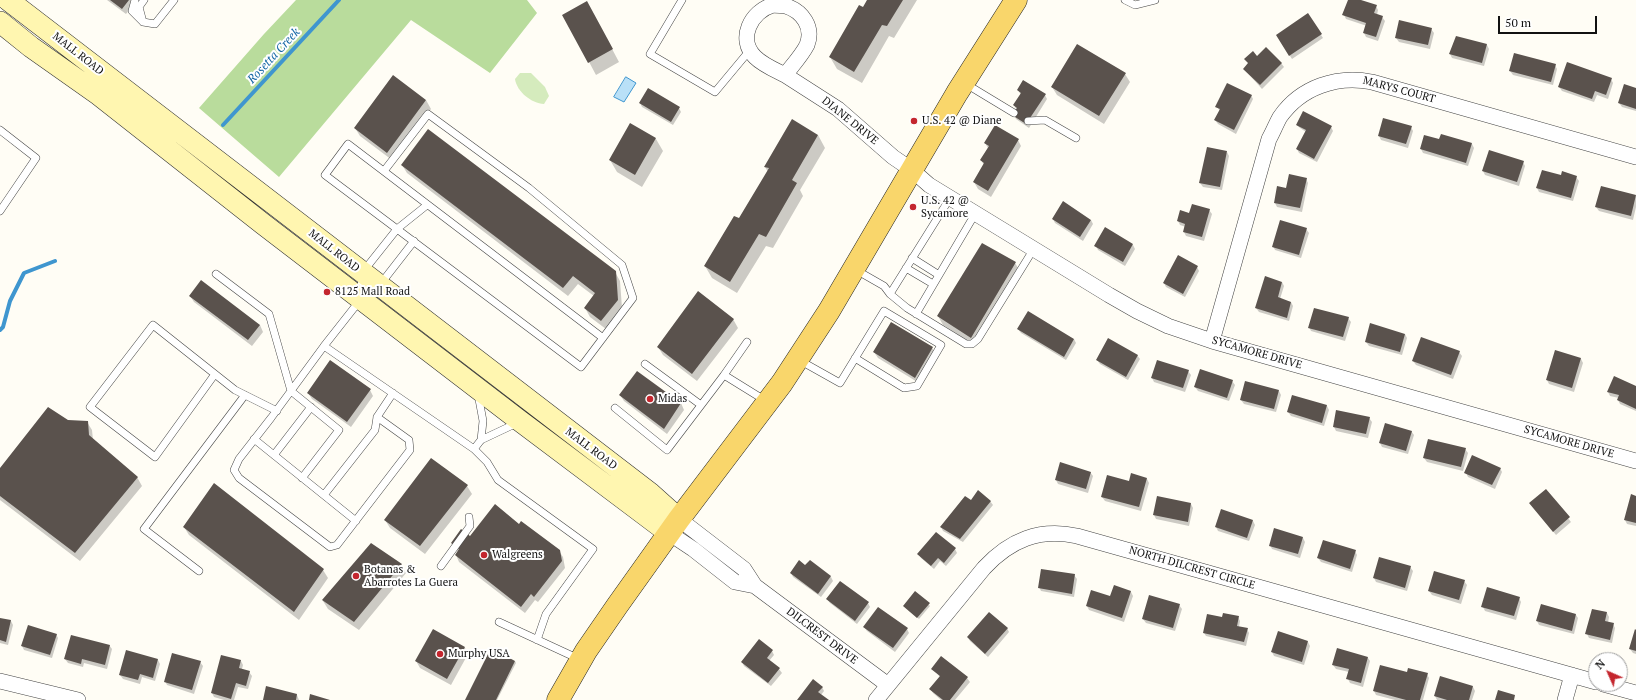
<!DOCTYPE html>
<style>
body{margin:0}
#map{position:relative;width:1636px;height:700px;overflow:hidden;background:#fffdf5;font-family:"PT Serif",serif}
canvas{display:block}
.north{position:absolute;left:1588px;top:652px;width:40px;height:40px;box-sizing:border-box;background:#fff;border:1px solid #a0a0a0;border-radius:50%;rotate:315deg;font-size:11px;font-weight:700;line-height:16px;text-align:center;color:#111}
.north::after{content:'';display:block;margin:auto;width:14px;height:18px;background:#c4262e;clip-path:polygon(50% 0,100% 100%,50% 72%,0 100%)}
.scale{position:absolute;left:1498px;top:16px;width:99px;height:18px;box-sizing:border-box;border:2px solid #111;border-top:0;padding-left:5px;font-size:12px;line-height:14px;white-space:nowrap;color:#111;-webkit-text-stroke:3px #fff;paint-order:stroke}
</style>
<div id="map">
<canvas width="1636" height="700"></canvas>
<div class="north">N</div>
<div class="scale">50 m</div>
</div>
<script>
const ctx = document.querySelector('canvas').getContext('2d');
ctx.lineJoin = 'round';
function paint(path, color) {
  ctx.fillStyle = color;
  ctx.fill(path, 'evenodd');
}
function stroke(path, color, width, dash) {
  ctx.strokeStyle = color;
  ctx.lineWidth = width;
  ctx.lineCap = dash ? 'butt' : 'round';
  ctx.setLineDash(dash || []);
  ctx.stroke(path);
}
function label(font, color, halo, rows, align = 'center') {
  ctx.font = font + ' "PT Serif",serif';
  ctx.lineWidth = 4;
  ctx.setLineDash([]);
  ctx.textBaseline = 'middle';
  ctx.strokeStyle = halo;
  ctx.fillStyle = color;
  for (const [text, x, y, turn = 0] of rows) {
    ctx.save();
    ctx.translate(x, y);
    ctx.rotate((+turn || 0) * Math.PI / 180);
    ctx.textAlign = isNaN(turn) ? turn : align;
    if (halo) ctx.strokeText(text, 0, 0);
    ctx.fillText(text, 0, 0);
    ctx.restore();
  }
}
paint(new Path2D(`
 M520 73H531L545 87 549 96 544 104C531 103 517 92 515 79Z`), '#d5ebbd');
paint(new Path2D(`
 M296 0H527L537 13 490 73 411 20 279 177 199 108 264 34Z`), '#b9dc9c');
const water = new Path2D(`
 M626 77 636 83 624 102 614 97Z`);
paint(water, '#b9e0f7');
stroke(water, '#3f96cf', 1);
paint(new Path2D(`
 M107 0H137L126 14Z
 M868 0H917L894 38 889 36 862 83 837 69 830 57Z
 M1349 0H1358L1376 6 1378 10 1377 15 1382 17 1385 21 1378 41 1366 37 1364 33 1367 26 1346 19 1344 15Z
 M564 15H594L619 62 596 75Z
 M1308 15 1323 38 1292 59 1279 39Z
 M1431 29 1434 33 1430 49 1399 42 1396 38Z
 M1457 37 1487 45 1489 49 1484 66 1452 58 1450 54Z
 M1257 57 1281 63 1284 67 1262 89 1244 69 1249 64 1246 59Z
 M1555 65 1557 69 1553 85 1513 75 1510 71Z
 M1125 74 1130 82 1104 124 1057 95 1052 87Z
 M1611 79 1613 83 1608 99 1597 95 1594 102 1562 91 1559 87Z
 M1636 89V111L1622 107 1619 103Z
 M1018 90 1045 95 1047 99 1029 128 1016 119 1014 115 1016 109 1014 105 1021 95Z
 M1251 95 1253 99 1236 134 1218 124 1215 120 1220 111 1217 107Z
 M426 100 431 109 392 160 360 136 355 128Z
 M640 103 679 108 681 112 673 125 642 107Z
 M1384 119 1411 127 1413 131 1408 148 1381 140 1379 136Z
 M631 125 656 139 663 151 642 187 617 172 610 160Z
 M1297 125 1331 127 1333 131 1317 162 1299 153 1297 149 1306 132 1300 128Z
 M818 135 825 148 800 190 803 196 773 248 766 246 737 293 712 278 705 266 739 219 768 172 765 167Z
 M1018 140 1021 146 991 197 978 189 974 182 984 165 981 160 988 148 985 143Z
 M1440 141 1472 144 1474 148 1468 166 1423 153 1421 149Z
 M1227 152 1229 156 1222 190 1203 187 1200 183Z
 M1523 162 1525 166 1519 186 1485 175 1483 171Z
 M402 165 615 272 620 281 622 308 606 329 590 317 585 308 594 296 578 284 568 296 407 173Z
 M1561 177H1576L1579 181 1573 201 1539 192 1537 188Z
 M1306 179 1308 183 1302 212 1277 207 1275 203 1287 189Z
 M1636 196V207L1633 220 1599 211 1596 207Z
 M1209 210 1212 214 1204 241 1186 236 1184 232 1186 227 1180 225 1178 221 1190 214Z
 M1053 219 1091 220 1093 224 1083 241 1055 223Z
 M1306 229 1309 233 1301 258 1275 250 1273 246Z
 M1133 245 1135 249 1125 266 1098 250 1096 246Z
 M1015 263 1020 271 976 346 943 325 938 316Z
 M1197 267 1199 271 1185 297 1166 287 1164 283Z
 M1282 282 1284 286 1280 299 1291 302 1293 306 1289 321 1259 312 1256 308Z
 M190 296 260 325 263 332 252 346 194 302Z
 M1348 318 1351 322 1345 341 1311 331 1309 327Z
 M733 319 738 328 697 381 663 355 658 347Z
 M1018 329 1074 339 1076 343 1066 360 1021 333Z
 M1405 334 1407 338 1402 355 1369 346 1366 342Z
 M932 348 936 354 919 383 878 358 874 352Z
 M1556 351 1581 359 1583 363 1574 392 1549 384 1547 380Z
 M1459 352 1462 356 1453 379 1416 365 1413 361Z
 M1137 355 1140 359 1128 380 1100 364 1097 360Z
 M1188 371 1191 375 1185 392 1154 382 1152 378Z
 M1232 381 1235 385 1229 401 1198 391 1195 387Z
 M1636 387V411L1620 404 1618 400 1619 398 1610 396 1608 392Z
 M370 390 373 396 351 427 312 399 308 393Z
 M1279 391 1281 395 1276 412 1244 404 1241 400Z
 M620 395 681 403 684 410 667 434 624 401Z
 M1293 396 1327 406 1329 410 1324 426 1291 416 1288 412Z
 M1369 418 1372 422 1368 438 1336 431 1334 427Z
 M68 421 87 422 92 430 93 440 137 477 142 486 80 561 0 500V470Z
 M1411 431 1414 435 1408 454 1382 447 1380 443Z
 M1465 449 1468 453 1463 471 1427 462 1424 458Z
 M1500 468 1502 472 1495 489 1468 477 1466 473Z
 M1090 472 1093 476 1088 493 1058 484 1056 480Z
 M1132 475 1147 479 1149 483 1141 511 1105 501 1102 497 1130 482Z
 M215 484 323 570 328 578 299 620 189 535 184 527Z
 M467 486 472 494 425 554 390 528 385 520Z
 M1546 490 1571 522 1556 535 1530 503Z
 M1636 497V526L1627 524 1625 520Z
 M1157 498 1191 504 1193 508 1189 526 1156 519 1154 515Z
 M971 501H990L993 505 963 542 943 531 941 527Z
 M1253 521 1255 525 1249 541 1218 531 1216 527Z
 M519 525 559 551 563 557 565 568 538 602 535 600 525 613 459 562 456 555 459 552 455 549 470 537Z
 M1303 538 1305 542 1300 558 1272 549 1270 545Z
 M955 549 957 553 946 566 940 561 934 569 921 558 919 554Z
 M1355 551 1357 555 1352 572 1321 562 1318 558Z
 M810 561 831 577 833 581 821 597 793 577 791 573 805 566Z
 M401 565 406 573 359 630 328 609 323 601Z
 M1410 567 1413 571 1407 591 1376 582 1374 578Z
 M1074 575 1077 579 1074 597 1041 591 1039 587Z
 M1464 581 1467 585 1461 604 1432 595 1429 591Z
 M915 592 930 606 919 619 904 606Z
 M1131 592 1133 596 1124 622 1089 610 1087 606Z
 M1519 598 1521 602 1516 620 1485 611 1483 607Z
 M827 599 868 603 870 607 857 624 830 603Z
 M1179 605 1182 609 1175 631 1146 623 1143 619Z
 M1541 605 1576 615 1578 618 1574 634 1539 625 1537 621Z
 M1592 610 1607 613 1609 617 1608 623 1613 624 1615 628 1612 643 1589 638 1587 634Z
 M1238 617 1240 621 1239 627 1247 629 1249 633 1246 646 1206 636 1204 633 1222 619Z
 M0 619 11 621 13 625 8 645 0 643Z
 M864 627 907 629 909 633 895 652 867 631Z
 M1007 628 1009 632 988 657 970 641 968 637Z
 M434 631 465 648 468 654 451 685 420 668 416 661Z
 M1636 631V654L1633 653 1630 649Z
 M1278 633 1308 642 1310 646 1304 665 1274 656 1272 652Z
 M56 634 58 638 52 658 24 650 22 646Z
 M109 645 112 649 107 669 84 663 83 667 68 663 65 659Z
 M127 651 158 660 160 664 155 681 142 677 140 684 123 679 120 675Z
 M772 651 774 655 769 661 779 669 782 673 771 686 744 666 742 662Z
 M942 658 967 678 970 682 955 700H941L933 693 931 690 940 677 933 669Z
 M1368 658 1370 661 1363 687 1350 683 1348 679 1349 672 1336 669 1333 665Z
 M241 661 243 665 242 669 249 672 252 676 248 689 238 687 234 700H224L214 697 212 693Z
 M515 661 516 663 497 700H466Z
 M200 662 203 666 194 694 167 685 165 681Z
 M1408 673 1427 674 1429 678 1423 700H1395L1376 695 1374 691Z
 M822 687 824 691 821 695 827 700H798Z
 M1473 687 1475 691 1472 700H1437L1435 696Z
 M297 695 299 700H264Z`), '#0003');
stroke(new Path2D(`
 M223 125 339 0
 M0 330 3 327 10 301 24 273 55 261`), '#3f96cf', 4);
paint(new Path2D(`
 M110 0H129L122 9Z
 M867 0H903L887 26 882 25 854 72 829 57 859 5 863 7Z
 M1348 0H1361L1377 5 1374 13 1383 16 1376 37 1363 33 1366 23 1342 15Z
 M587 1 613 49 588 63 562 15Z
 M1308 13 1322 34 1289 56 1276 35Z
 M1399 20 1432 28 1428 45 1395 38Z
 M1456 36 1487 44 1482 63 1449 54Z
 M1077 44 1126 73 1099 116 1051 87Z
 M1266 47 1282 63 1260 85 1243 69 1248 63 1244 59 1253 51 1257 56Z
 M1514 53 1556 64 1551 82 1509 71Z
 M1567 62 1612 78 1606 95 1595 91 1592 99 1558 87Z
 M393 75 426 100 387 153 354 128Z
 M1023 80 1046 94 1026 124 1012 115 1017 108 1013 105 1021 93 1017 90Z
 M1227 83 1252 95 1234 130 1214 120 1220 109 1215 107Z
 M1624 84 1636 88V109L1618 103Z
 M648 88 680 107 671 122 639 103Z
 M1303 111 1332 126 1314 159 1296 149 1306 130 1296 125Z
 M1383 118 1412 126 1406 144 1378 136Z
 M792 119 818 135 792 180 797 183 766 237 759 234 730 282 704 266 734 216 739 218 769 168 764 167Z
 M630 123 656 138 635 175 609 160Z
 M995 125 1019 139 988 191 973 182 984 163 980 160 989 146 984 143Z
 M428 129 616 271 618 300 601 321 584 308 595 293 573 276 563 288 401 165Z
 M1441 134 1472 143 1466 163 1420 149 1424 135 1439 139Z
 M1207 147 1227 151 1220 187 1199 183Z
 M1489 150 1524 161 1517 182 1482 171Z
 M1542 170 1561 175 1562 171 1577 176 1571 198 1536 188Z
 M1289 174 1307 178 1300 208 1274 203 1277 186 1286 188Z
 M1601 186 1636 195 1631 216 1595 207Z
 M1063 201 1091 220 1080 237 1052 219Z
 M1192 204 1210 209 1202 237 1183 232 1185 224 1177 221 1180 210 1189 213Z
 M1280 220 1307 228 1299 255 1272 247Z
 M1105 227 1133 244 1123 262 1094 246Z
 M982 243 1016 262 971 338 937 316Z
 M1178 255 1198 266 1183 294 1163 283Z
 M1265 276 1282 282 1278 297 1291 302 1287 318 1255 308Z
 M201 280 260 325 248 340 189 296Z
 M698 291 734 319 692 374 657 347Z
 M1314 308 1349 317 1343 337 1308 328Z
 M1028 311 1074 339 1064 357 1017 329Z
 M891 322 933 347 915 378 873 352Z
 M1370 323 1405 334 1400 352 1365 342Z
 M1421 337 1460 351 1451 375 1412 361Z
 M1108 338 1138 355 1126 377 1096 360Z
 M1555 350 1581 358 1572 388 1546 380Z
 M330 360 371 389 347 422 307 393Z
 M1157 360 1189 370 1183 388 1151 378Z
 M1200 369 1233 380 1227 398 1194 387Z
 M637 371 681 403 664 429 619 395Z
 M1614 376 1636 386V409L1617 400 1619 395 1607 392Z
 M1245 381 1279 390 1274 409 1240 400Z
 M1292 395 1327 405 1322 423 1287 412Z
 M48 407 68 420 88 421 89 435 138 477 75 553 0 496V468Z
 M1336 410 1370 417 1366 434 1333 427Z
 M1385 423 1412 431 1406 451 1379 443Z
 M1428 439 1466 448 1461 467 1423 458Z
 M1472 455 1501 468 1492 485 1464 473Z
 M431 458 468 485 420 546 384 520Z
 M1060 462 1091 472 1086 489 1055 480Z
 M1131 473 1147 478 1139 507 1101 497 1107 475 1129 481Z
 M214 483 324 569 294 612 183 527Z
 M1546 489 1570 517 1553 532 1529 503Z
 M978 490 991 501 960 539 940 527 965 496 971 500Z
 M1631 494 1636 496V523L1624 520Z
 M1157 496 1191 503 1188 522 1153 515Z
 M495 504 519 524 521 521 560 550 562 561 534 597 531 594 521 607 455 555 459 549 451 543 461 529 470 536Z
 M1221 509 1253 520 1247 538 1215 527Z
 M1274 528 1303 537 1298 554 1269 546Z
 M936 532 956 548 944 563 938 558 931 566 917 554Z
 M1323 540 1356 550 1350 569 1317 558Z
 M371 543 402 564 354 622 322 600Z
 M1379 557 1411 566 1405 588 1373 578Z
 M799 560 805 565 810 560 831 576 818 594 790 573Z
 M1041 569 1075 574 1072 594 1038 588Z
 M1434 571 1465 580 1459 600 1428 591Z
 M840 581 869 602 855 621 826 599Z
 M1114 585 1131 591 1122 618 1086 606 1091 590 1110 596Z
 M1487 587 1520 597 1514 616 1481 607Z
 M915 591 930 603 917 618 903 606Z
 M1149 595 1180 604 1173 628 1142 619Z
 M1541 604 1576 614 1572 631 1536 621Z
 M878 607 908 628 893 648 863 627Z
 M1592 609 1607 612 1605 621 1614 623 1610 640 1585 634Z
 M989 612 1008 628 985 654 967 637Z
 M1223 613 1239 616 1237 626 1248 628 1244 642 1203 633 1207 614 1222 617Z
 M0 618 11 620 6 642 0 640Z
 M28 625 57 634 50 655 21 646Z
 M433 629 465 647 447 679 415 661Z
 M1635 629 1636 630V651L1629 649Z
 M1278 631 1308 641 1302 662 1271 652Z
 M71 635 110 645 105 665 82 659 81 664 64 659Z
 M759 639 773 650 767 658 780 668 768 683 741 662Z
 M491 648 515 661 496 700H465Z
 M1337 648 1368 657 1361 683 1346 679 1349 669 1332 665Z
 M126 650 158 659 153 678 140 674 138 680 119 675Z
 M172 653 201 661 192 690 164 682Z
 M221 655 241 660 239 668 250 671 246 686 236 683 231 699 211 693Z
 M941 656 968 677 950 700H943L929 689 940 676 931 669Z
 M1380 665 1407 672 1408 668 1428 673 1420 700H1406L1373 691Z
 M1440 676 1473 686 1469 700H1447L1434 696Z
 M813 679 823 687 818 692 829 700H797Z
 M266 686 297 694 296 700H263Z
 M1498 690 1515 695 1514 700H1495Z
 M310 694 330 700H309Z`), '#5a524d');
const lane = new Path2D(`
 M135 0 132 11 143 22 155 24 174 0
 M682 0 650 54 715 92 750 50
 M1125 0 1135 5 1155 0
 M143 22 139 7 144 0
 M966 84 1014 113
 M1028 121 1045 120 1076 138
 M0 130 36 158 0 211
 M384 171 428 114 529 188 622 265 633 298 581 367 325 175 348 144 603 338
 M912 258 939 275
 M906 268 933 284
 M856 270 884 286 890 294 907 308 966 344H972L978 339 1033 250
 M216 274 269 314 291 391 339 430 302 478
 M890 294 950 198
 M361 295 362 273 397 229 427 205
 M916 314 975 214
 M324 346 474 449 487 462 498 480 593 549 546 614 537 640
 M799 360 840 383 884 311 941 345 917 386 904 388 855 358
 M645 364 701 405
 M215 374 155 457 90 407 153 325 235 390 277 411
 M724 375 747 342
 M393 393 377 417 409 440 410 450 337 545 330 547 239 478 234 470 239 459 271 418 324 346 361 299 379 286 414 241
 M478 394 483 421 481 440
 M615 408 667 450 724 375 766 401
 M254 439 356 521
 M474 449 481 440 517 423
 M274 455 311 407
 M324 495 375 430 377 417
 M441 566 470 526 469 517
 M199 571 144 529 245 395
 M499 622 579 659`);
const street = new Path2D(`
 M773 5C777 6 782 5 786 6 802 11 814 27 807 45 802 55 792 66 785 75 775 70 763 65 755 57 737 39 751 11 773 5Z
 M785 75 838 109 893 157 912 170 929 185 1109 295 1137 311 1168 326 1212 341 1636 461
 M1212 341 1269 139C1273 132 1276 124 1280 117 1301 87 1337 75 1372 82L1636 157
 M679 519 744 569 755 586 888 685
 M669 533 693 549 735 582 755 586
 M0 681 78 700
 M1603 684 1636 693
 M876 700 984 568C1010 540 1039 528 1077 536L1596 682
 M1565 700 1572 675`);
const secondary = new Path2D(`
 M8 0 650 493 679 519
 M0 22 31 47 99 95 263 224 520 421 669 533`);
const primary = new Path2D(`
 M558 700 586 651 617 606 679 519 782 383 829 311 957 93 1016 0`);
stroke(lane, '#444', 8);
stroke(street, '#444', 16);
stroke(secondary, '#333', 22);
stroke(primary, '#222', 23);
stroke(lane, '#fff', 7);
stroke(street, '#fff', 15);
stroke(secondary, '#fff6b0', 21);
stroke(primary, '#f9d66b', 22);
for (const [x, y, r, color] of [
 [914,121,4,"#c4262e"],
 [913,207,4,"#c4262e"],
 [327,292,4,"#c4262e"],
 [650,399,4,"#c4262e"],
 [484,555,4,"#c4262e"],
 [356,576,4,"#c4262e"],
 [440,654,4,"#c4262e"]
]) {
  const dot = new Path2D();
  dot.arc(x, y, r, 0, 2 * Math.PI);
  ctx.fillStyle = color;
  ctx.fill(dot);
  stroke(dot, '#fff', 1.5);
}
label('11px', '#111', '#fff', [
 ["MALL ROAD",78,54,38],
 ["MARYS COURT",1399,90,15],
 ["DIANE DRIVE",850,121,39],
 ["MALL ROAD",334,251,38],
 ["SYCAMORE DRIVE",1257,353,16],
 ["SYCAMORE DRIVE",1569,442,16],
 ["MALL ROAD",591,449,37],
 ["NORTH DILCREST CIRCLE",1192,568,16],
 ["DILCREST DRIVE",822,636,37]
]);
label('11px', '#111', '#fff', [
 ["U.S. 42 @ Diane",922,121],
 ["U.S. 42 @",921,201],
 ["Sycamore",921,214],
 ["8125 Mall Road",335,292],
 ["Midas",658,399],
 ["Walgreens",492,555],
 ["Botanas &",364,570],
 ["Abarrotes La Guera",364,583],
 ["Murphy USA",448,654]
], 'left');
label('italic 12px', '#1768a6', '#fff', [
 ["Rosetta Creek",274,56,-47]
]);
</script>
